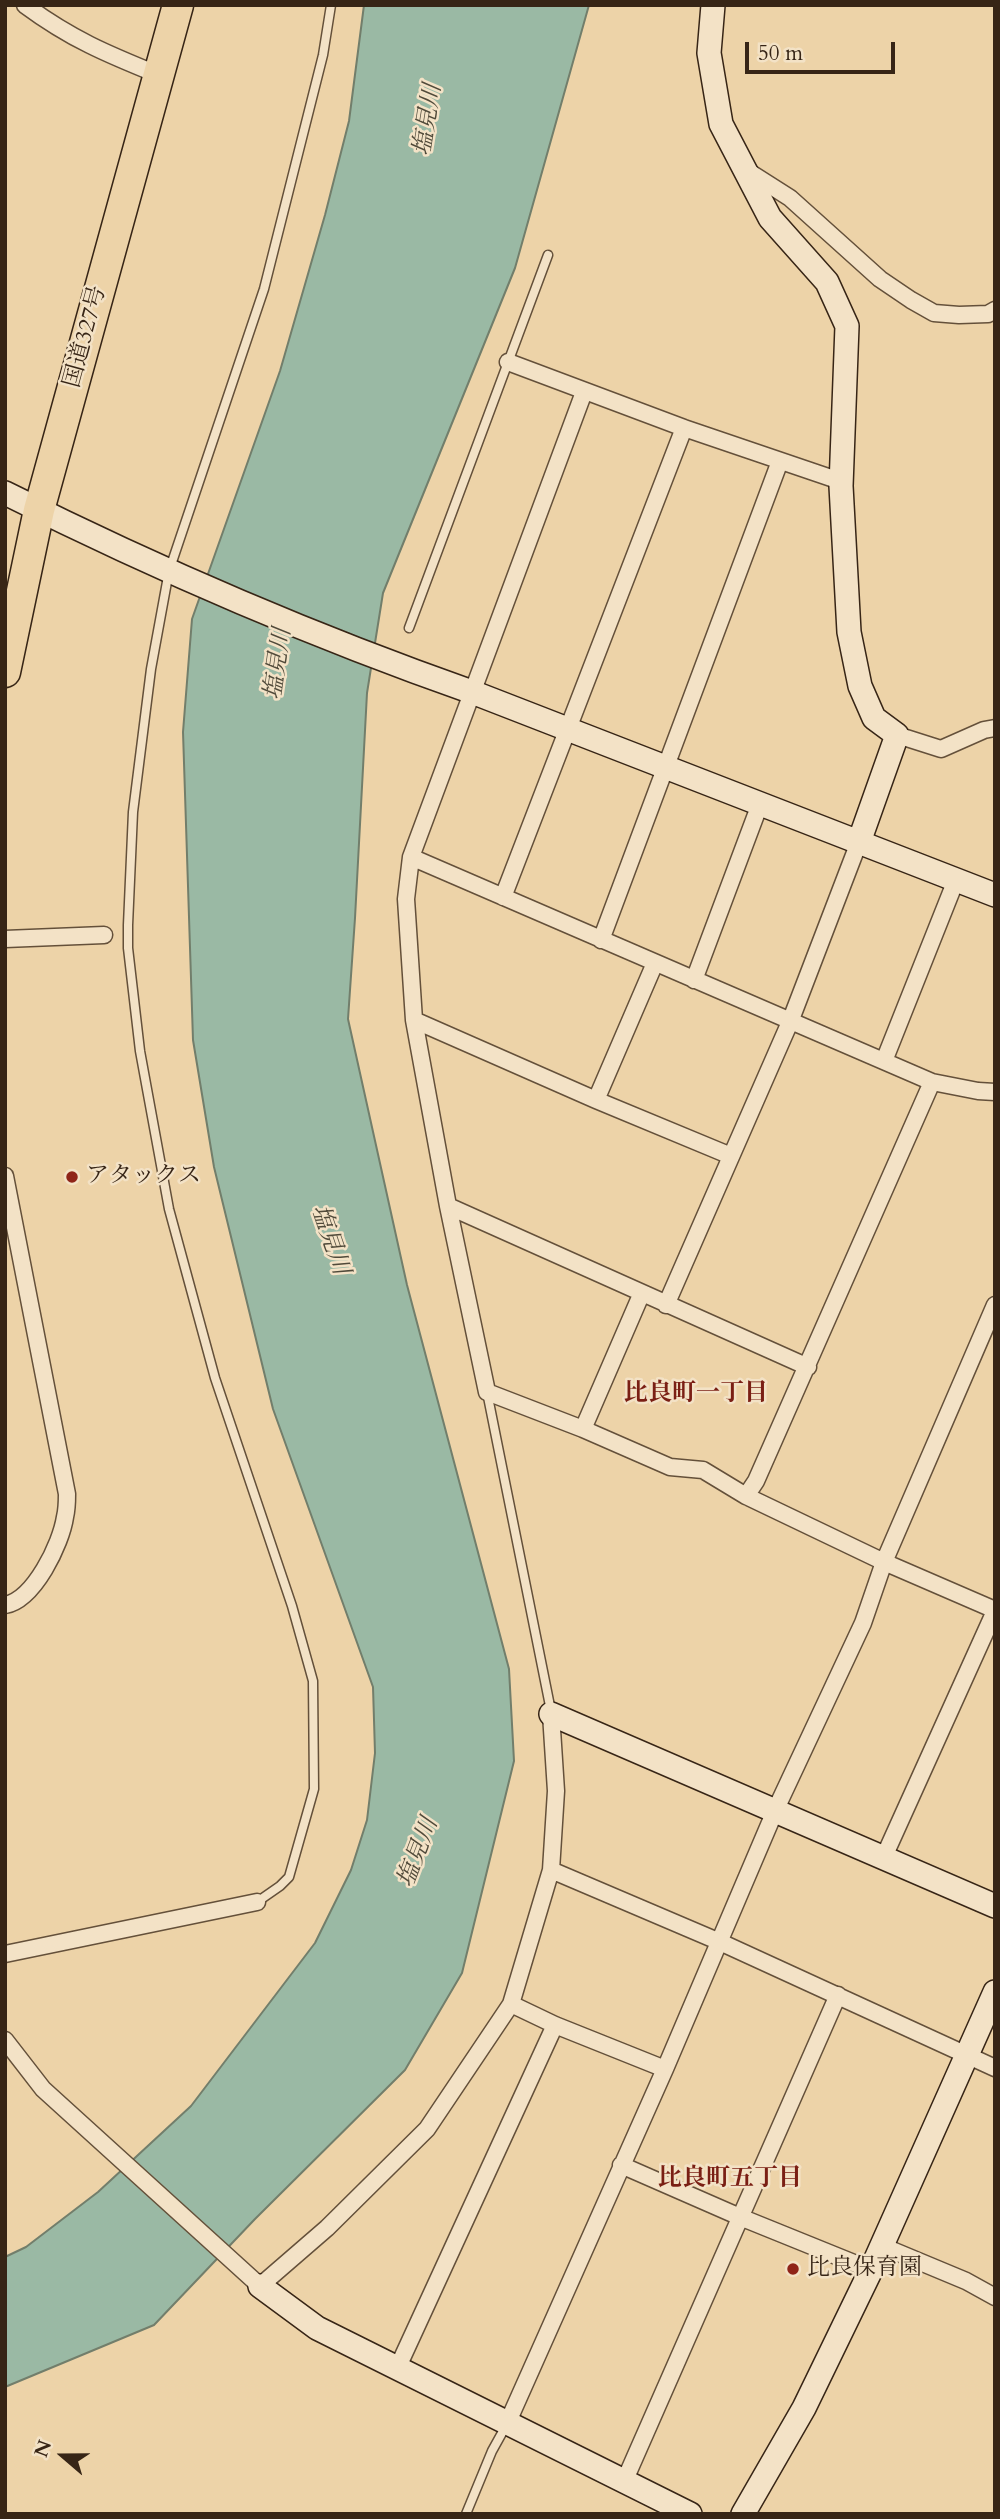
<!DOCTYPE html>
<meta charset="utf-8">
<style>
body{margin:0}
#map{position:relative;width:1000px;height:2519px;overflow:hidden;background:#edd3a8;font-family:Cardo,serif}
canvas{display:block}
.frame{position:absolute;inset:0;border:7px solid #372516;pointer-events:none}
.north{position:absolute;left:28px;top:2421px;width:70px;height:70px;-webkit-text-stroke:5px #f3e2c6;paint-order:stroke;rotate:290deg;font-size:19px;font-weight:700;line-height:28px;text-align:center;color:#372516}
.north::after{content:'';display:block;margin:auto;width:24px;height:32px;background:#372516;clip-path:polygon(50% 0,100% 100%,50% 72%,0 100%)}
.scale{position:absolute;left:745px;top:42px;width:150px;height:32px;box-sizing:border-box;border:4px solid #372516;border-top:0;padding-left:9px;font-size:21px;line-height:24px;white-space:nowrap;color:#372516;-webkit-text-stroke:5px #f3e2c6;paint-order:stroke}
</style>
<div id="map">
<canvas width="1000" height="2519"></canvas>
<div class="frame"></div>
<div class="north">N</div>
<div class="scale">50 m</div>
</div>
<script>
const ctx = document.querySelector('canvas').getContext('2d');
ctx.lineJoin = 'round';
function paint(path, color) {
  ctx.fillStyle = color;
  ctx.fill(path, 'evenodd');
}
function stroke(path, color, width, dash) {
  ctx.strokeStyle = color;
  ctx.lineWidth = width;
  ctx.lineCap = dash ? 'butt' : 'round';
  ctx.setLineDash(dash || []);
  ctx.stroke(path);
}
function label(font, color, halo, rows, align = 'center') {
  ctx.font = font + ' Cardo,"Noto Serif JP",serif';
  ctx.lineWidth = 5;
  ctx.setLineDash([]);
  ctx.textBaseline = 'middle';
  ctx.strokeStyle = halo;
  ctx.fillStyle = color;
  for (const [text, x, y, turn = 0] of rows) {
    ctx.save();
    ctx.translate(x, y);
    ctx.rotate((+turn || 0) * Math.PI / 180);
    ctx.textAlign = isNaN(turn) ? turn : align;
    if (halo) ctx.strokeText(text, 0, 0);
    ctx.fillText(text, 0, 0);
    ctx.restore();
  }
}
const water = new Path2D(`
 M364 5H589L515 268 383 593 367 693 355 918 348 1019 407 1285 509 1669 514 1761 462 1973 405 2070 255 2219 154 2325 5 2387V2257L26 2247 98 2192 191 2106 315 1943 351 1870 367 1820 375 1753 373 1687 273 1409 214 1167 193 1040 183 732 192 619 280 371 325 215 349 121Z`);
paint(water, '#9ab9a4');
stroke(water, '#727e6b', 2);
const lane = new Path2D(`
 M409 628 548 255
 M487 1392 551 1711
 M257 1902 280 1886 289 1877 314 1789 313 1681 292 1606 215 1378 169 1209 140 1051 128 948V925L133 812 151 669 169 571 264 289 323 55 331 5
 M466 2514 492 2451 507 2424`);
const street = new Path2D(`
 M25 5C71 39 107 54 159 75
 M746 170 790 198 880 279 911 300 934 313 959 315 988 314 995 310
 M508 362 684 428 837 480 841 478
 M584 392 411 857 406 899 414 1020 448 1206 487 1392 583 1429 670 1467 703 1470 746 1496 884 1562 995 1610
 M897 735 941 749 984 730 995 728
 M411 857 932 1082 978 1091 995 1092
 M503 897 684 428
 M5 939 104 935
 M601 940 780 461
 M694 980 760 804
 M414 1020 596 1100 731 1156
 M884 1061 956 880
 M596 1100 655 963
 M5 1176 67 1494C67 1502 67 1509 65 1517 61 1544 34 1600 5 1605
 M448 1206 808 1367
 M666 1305 790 1022 859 842
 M583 1429 641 1295
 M746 1496 756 1481 932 1082
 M883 1859 995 1611
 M551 1870 720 1942 995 2068
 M5 1954 257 1902
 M511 2004 555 2025 665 2069
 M5 2040 43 2089 260 2286 327 2228 427 2129 511 2004 551 1870 556 1791 551 1714
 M621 2165 740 2217 871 2270
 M882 2246 966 2281 995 2297
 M397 2369 555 2025
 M507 2424 665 2069 775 1811 863 1623 884 1562 995 1305
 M624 2482 838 1995`);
const secondary = new Path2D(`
 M713 5 709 53 721 124 770 218 827 282 847 326 841 486 849 632 860 686 874 718 897 735 859 842
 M5 493C157 569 312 636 472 692L995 895
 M551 1714 995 1906
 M260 2286 317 2328 690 2514
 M743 2514 804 2408 871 2270 995 1992`);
const highway = new Path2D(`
 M5 672 39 510 178 5`);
stroke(lane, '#64503a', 11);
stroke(street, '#64503a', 19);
stroke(secondary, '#372516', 26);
stroke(highway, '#372516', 33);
stroke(lane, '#f3e2c6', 8);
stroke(street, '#f3e2c6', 16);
stroke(secondary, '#f3e2c6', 23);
stroke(highway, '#edd3a8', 30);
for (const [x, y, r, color] of [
 [72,1177,7,"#8f2418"],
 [793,2269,7,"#8f2418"]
]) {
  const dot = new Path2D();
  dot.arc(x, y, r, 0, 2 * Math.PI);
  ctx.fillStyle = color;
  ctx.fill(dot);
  stroke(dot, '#f3e2c6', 2.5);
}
label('23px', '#372516', '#f3e2c6', [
 ["国道327号",86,337,-75]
]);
label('23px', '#372516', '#f3e2c6', [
 ["アタックス",86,1177],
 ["比良保育園",807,2269]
], 'left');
label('italic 24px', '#504a3a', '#f3e2c6', [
 ["塩見川",429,120,-81],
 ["塩見川",279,664,-82],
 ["塩見川",329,1240,71],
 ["塩見川",419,1853,-69]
]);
label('bold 24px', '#7a1f14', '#f3e2c6', [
 ["比良町一丁目",696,1394],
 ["比良町五丁目",730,2179]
]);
</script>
